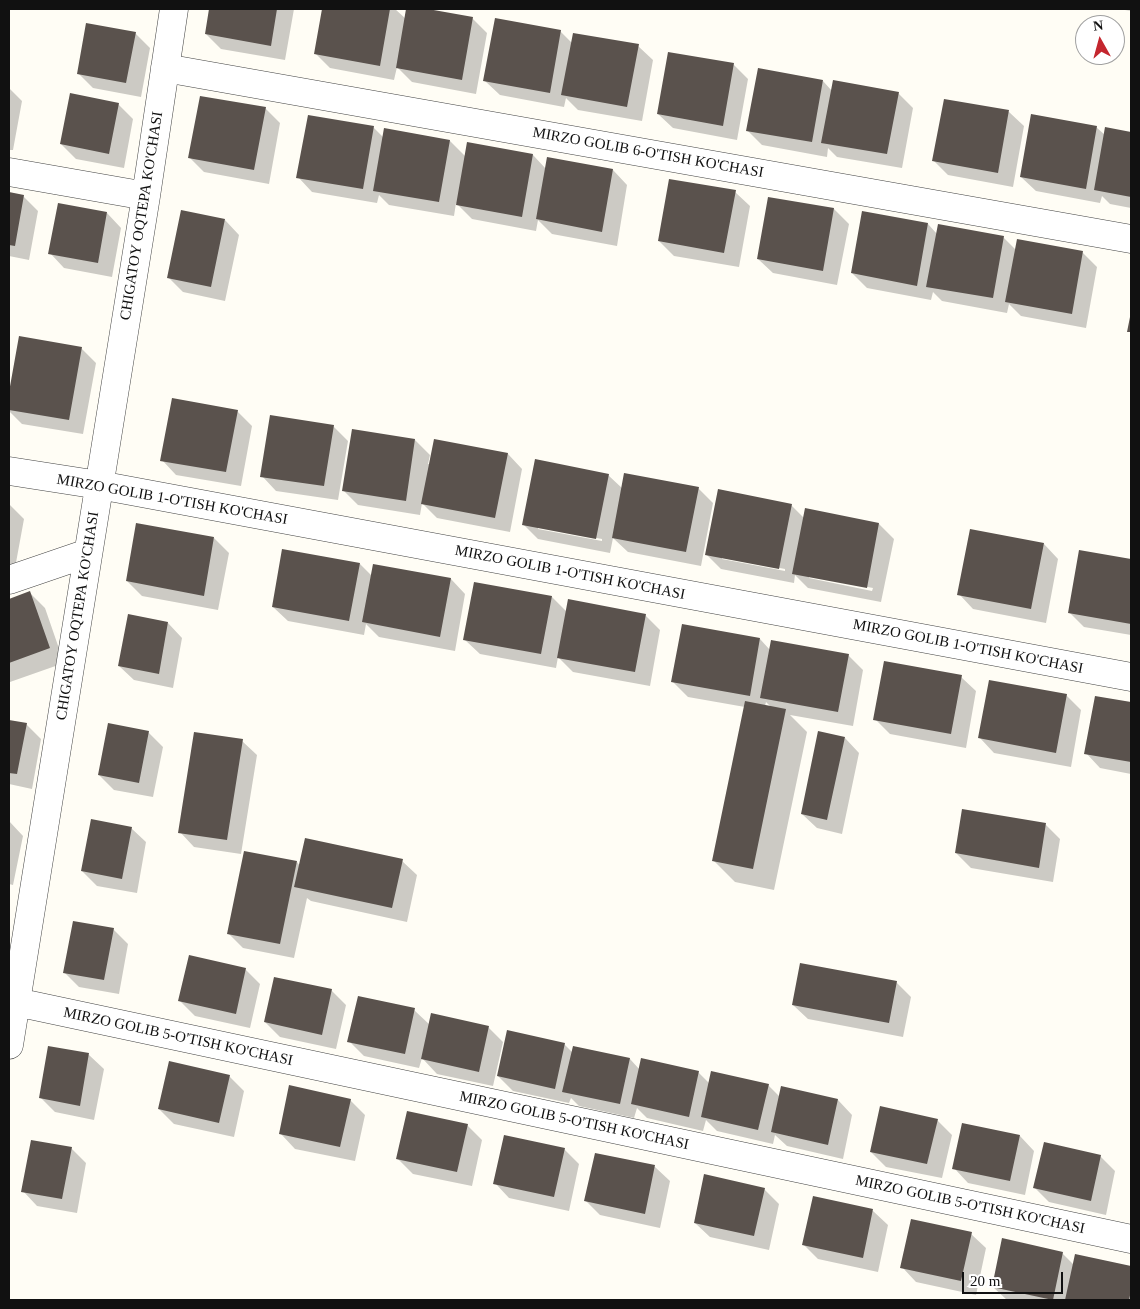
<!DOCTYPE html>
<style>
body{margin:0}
#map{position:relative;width:1140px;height:1309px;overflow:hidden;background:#fffdf5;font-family:"Times New Roman",serif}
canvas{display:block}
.frame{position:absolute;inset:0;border:10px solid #111;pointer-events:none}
.north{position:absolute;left:1075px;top:15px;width:50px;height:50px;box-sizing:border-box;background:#fff;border:1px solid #a0a0a0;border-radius:50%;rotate:353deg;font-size:14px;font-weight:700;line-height:20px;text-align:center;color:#111}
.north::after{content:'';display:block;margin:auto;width:18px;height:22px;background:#c4262e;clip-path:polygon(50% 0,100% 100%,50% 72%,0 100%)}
.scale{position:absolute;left:962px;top:1272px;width:101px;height:22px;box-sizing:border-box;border:2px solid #111;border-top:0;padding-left:6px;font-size:15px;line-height:18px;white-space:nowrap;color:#111;-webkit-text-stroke:4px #fff;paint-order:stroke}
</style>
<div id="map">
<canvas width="1140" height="1309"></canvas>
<div class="frame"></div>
<div class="north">N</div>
<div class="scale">20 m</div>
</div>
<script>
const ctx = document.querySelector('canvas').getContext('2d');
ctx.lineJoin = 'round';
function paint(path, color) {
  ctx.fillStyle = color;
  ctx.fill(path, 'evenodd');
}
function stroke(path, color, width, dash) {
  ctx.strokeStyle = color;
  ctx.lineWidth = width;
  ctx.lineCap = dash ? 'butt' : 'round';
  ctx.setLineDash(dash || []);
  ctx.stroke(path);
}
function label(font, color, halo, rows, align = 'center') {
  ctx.font = font + ' "Times New Roman",serif';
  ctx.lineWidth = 5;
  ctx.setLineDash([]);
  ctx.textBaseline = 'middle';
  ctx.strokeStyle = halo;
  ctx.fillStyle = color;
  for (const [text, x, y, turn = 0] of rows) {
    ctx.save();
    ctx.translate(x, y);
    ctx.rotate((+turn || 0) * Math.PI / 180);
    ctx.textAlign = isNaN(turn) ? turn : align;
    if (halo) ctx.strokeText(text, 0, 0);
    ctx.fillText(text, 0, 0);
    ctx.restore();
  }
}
paint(new Path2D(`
 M211 9H294L285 60 221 49 206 34Z
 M324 9H395L406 19 407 9H420L472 18 487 33 476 94 412 82 397 67 394 80 330 68 315 53Z
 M1119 9H1131V11Z
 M560 31 572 43 638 46 653 60 642 121 578 110 566 98 564 107 500 95 485 81Z
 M135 33 150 48 141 97 93 88 78 73Z
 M733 64 748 79 737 140 673 128 658 114Z
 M823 81 832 91 898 93 913 108 902 168 837 157 828 148 827 157 762 145 747 130Z
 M9 88 22 101 13 150H9Z
 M945 100 1009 112 1024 126 1013 187 948 175 934 161Z
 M118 104 133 119 124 168 76 159 61 144Z
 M265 108 280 123 269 184 204 172 190 158Z
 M373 127 384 138 450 141 466 157 533 155 546 169 613 170 627 185 617 246 552 234 538 220 536 231 472 219 456 203 454 216 389 205 379 195 377 203 312 192 298 177Z
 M1096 127 1105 135 1106 129 1131 133V208L1110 204 1102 196 1100 203 1036 191 1021 177Z
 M735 192 750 206 739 267 674 256 659 241Z
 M9 194 23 196 38 211 29 260 9 256Z
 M769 198 834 209 849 224 837 285 773 273 758 259Z
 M107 213 121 228 112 277 64 268 50 253Z
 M225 220 239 235 225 301 183 292 168 277Z
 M928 224 937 234 1003 237 1016 250 1082 252 1097 267 1086 328 1021 316 1009 304 1007 313 942 301 933 292 931 300 867 288 852 273Z
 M20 337 81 348 96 363 83 434 22 424 9 411V399Z
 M237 411 252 426 241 486 176 475 162 460Z
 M333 426 348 441 338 500 276 491 262 476Z
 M415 440 430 455 428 464H430L508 454 522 469 510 532 437 518 422 503 420 515 358 505 343 490Z
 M608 475 623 489 698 488 713 503 701 566 628 552 613 538 610 553 538 539 523 524ZM538 527 602 539V541L538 529Z
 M9 504 24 519 13 579H9Z
 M791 505 804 518 879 524 894 539 881 602 808 588 795 575 794 583 721 569 706 554ZM722 557 785 569V571L722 559ZM809 576 873 588 872 591 809 578Z
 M214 538 229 553 218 610 142 596 127 581Z
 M1044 544 1058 559 1046 623 973 609 959 594Z
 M1080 552 1131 561V635L1084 627 1069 612Z
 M360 564 372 576 451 579 465 594 455 651 379 637 366 624 364 635 288 621 273 607Z
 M30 593 45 608 64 663 10 682 9 680V600Z
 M552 597 567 612 645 615 660 630 650 686 573 672 558 657 556 668 480 654 465 640Z
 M168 623 182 638 173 688 134 680 119 666Z
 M760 639 770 650 848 655 863 670 853 726 790 715 807 732 774 890 735 882 713 860 745 707 688 697 673 682ZM766 702 772 708 765 706Z
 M961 677 976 691 966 748 890 734 875 719Z
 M1066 695 1081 710 1071 767 994 753 980 738Z
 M1096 697 1131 704V774L1100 768 1086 753Z
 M9 721 26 724 41 739 32 789 9 784Z
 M148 732 163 747 153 797 114 790 99 775Z
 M845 738 859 753 842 834 817 828 802 814Z
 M242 741 257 755 241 854 194 847 180 832Z
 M9 821 23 836 13 885 9 884Z
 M1046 825 1060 839 1053 882 971 868 956 853Z
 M131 828 146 842 137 893 97 886 82 871Z
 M402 861 417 875 407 922 311 901 307 898 294 958 243 948 228 933 297 862 300 866Z
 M113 929 128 944 119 994 79 987 65 973Z
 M245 969 260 984 250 1028 195 1016 180 1001Z
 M896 982 911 997 903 1037 808 1019 793 1005Z
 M331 990 346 1005 336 1049 280 1037 265 1022Z
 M414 1010 430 1025 488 1027 503 1042 493 1086 437 1074 422 1058 419 1068 364 1056 349 1041Z
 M564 1044 572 1052 630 1059 640 1070 698 1072 709 1083 768 1085 780 1097 838 1100 852 1115 843 1159 787 1146 775 1135 773 1144 717 1131 706 1120 703 1131 647 1118 637 1108 634 1118 579 1106 571 1098 569 1103 513 1091 498 1076Z
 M49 1047 89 1055 104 1069 94 1120 55 1112 40 1097Z
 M229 1076 244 1091 234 1137 174 1124 159 1109Z
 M350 1100 365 1115 355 1161 295 1149 281 1134Z
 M937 1120 952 1135 942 1178 886 1167 871 1152Z
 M467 1125 482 1140 472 1186 413 1174 398 1159Z
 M1020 1136 1034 1151 1025 1195 968 1183 954 1168Z
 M71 1148 86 1163 77 1213 37 1206 23 1191Z
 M564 1149 579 1164 569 1211 509 1198 495 1183Z
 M596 1154 655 1167 670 1181 660 1228 600 1215 585 1200Z
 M1100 1156 1115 1171 1106 1215 1049 1202 1035 1188Z
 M764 1189 779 1204 769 1250 710 1237 695 1223Z
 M814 1198 873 1211 888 1225 878 1272 818 1259 803 1244Z
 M971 1234 986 1248 976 1295 916 1282 902 1267Z
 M1062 1253 1074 1265 1076 1255 1131 1267V1300H1007L993 1287Z`), '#0003');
paint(new Path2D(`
 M209 9H277L271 46 205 34Z
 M322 9H390L380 66 314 54Z
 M406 9H428L473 17 462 80 396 68Z
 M495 18 561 30 550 93 483 81Z
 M86 23 136 32 126 83 77 74Z
 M573 33 639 44 627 107 561 95Z
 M668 52 734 63 723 126 657 114Z
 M758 68 823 80 812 142 746 131Z
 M833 80 899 92 887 154 821 143Z
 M70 93 119 103 109 154 60 144Z
 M200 96 266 107 254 170 188 158Z
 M944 99 1009 110 998 173 932 161Z
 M1031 114 1097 126 1086 189 1020 177Z
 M308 115 374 126 363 189 296 178Z
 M1105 127 1131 132V197L1094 190Z
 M384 128 450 140 439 202 373 191Z
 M467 142 533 154 522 217 456 205Z
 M547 157 613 169 602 232 536 219Z
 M669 179 736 190 724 253 658 241Z
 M9 192 24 195 15 246 9 245Z
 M768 197 834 208 823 271 757 259Z
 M58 203 107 212 98 263 48 254Z
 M181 210 225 219 211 287 167 278Z
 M862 211 928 223 917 286 851 273Z
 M938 224 1004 236 993 298 926 287Z
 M1017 239 1083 251 1072 314 1005 302Z
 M1130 317H1131V332H1127Z
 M19 336 82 347 69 420 9 410V392Z
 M172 398 238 410 226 472 160 461Z
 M270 415 334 425 324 486 260 477Z
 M352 429 415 439 406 501 342 491Z
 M434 439 508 453 495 518 421 504Z
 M535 459 609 474 596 539 522 525Z
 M624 473 699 487 686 552 612 538Z
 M718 489 792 504 779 569 705 555Z
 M805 508 879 523 867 588 792 574Z
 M136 523 214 537 204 596 126 581Z
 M970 529 1044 543 1031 609 957 595Z
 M282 549 360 563 349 621 272 607Z
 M1079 550 1131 559V624L1068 613Z
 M373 564 451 578 440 637 362 622Z
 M474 582 552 596 541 654 463 640Z
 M30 591 50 648 9 663V599Z
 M568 599 646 614 635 672 557 658Z
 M128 614 168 622 159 674 118 666Z
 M682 624 760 638 750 696 671 682Z
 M771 640 849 654 838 712 760 698Z
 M884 661 962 675 951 734 873 720Z
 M989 680 1067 694 1056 753 978 738Z
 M1095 696 1131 702V762L1084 754Z
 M745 701 786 709 753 869 712 861Z
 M9 720 27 723 17 774 9 773Z
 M108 723 149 731 139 783 98 775Z
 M818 731 845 737 827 820 801 814Z
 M194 732 243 739 227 840 178 833Z
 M962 809 1046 823 1039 868 955 853Z
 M91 819 132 827 122 879 81 871Z
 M305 838 403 859 392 908 294 887Z
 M244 851 297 861 280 944 227 934Z
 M73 921 114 928 104 980 63 973Z
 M189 955 246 968 236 1014 178 1001Z
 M800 963 897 981 889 1023 792 1005Z
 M274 977 332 989 322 1035 264 1022Z
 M358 996 415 1008 405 1054 347 1042Z
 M431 1013 489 1026 479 1072 421 1059Z
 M507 1030 565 1043 555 1089 497 1076Z
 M48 1046 89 1053 80 1106 39 1098Z
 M573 1046 630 1058 620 1104 562 1092Z
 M641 1058 699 1071 689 1117 631 1104Z
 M169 1061 230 1075 219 1123 158 1109Z
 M711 1071 769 1084 758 1130 701 1117Z
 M289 1085 351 1099 340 1147 279 1134Z
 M781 1086 838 1099 828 1145 771 1132Z
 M880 1106 938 1119 927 1164 870 1152Z
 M407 1111 468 1124 457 1172 396 1159Z
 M962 1123 1020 1135 1010 1181 952 1169Z
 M504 1135 565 1148 554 1197 493 1184Z
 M31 1140 72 1147 62 1199 21 1192Z
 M1044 1142 1101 1155 1091 1201 1033 1188Z
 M595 1153 655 1165 645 1214 584 1201Z
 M704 1174 765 1188 754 1236 694 1223Z
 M813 1196 873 1209 863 1258 802 1245Z
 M911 1219 972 1232 961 1281 900 1268Z
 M1002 1238 1063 1252 1053 1300 992 1287Z
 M1075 1254 1131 1266V1291L1129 1300H1065Z`), '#5a524d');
const street = new Path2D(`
 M165 68 1131 239
 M9 172 146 196
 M9 471 99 485 1131 677
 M9 580 88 553
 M16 1002 1131 1239
 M9 1045 146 196 174 9`);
stroke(street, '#444', 29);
stroke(street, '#fff', 28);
label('15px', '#111', '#fff', [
 ["MIRZO GOLIB 6-O'TISH KO'CHASI",648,153,10],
 ["CHIGATOY OQTEPA KO'CHASI",142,216,-81],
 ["MIRZO GOLIB 1-O'TISH KO'CHASI",172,500,10],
 ["MIRZO GOLIB 1-O'TISH KO'CHASI",570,573,11],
 ["CHIGATOY OQTEPA KO'CHASI",78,616,-81],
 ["MIRZO GOLIB 1-O'TISH KO'CHASI",968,647,11],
 ["MIRZO GOLIB 5-O'TISH KO'CHASI",178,1037,12],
 ["MIRZO GOLIB 5-O'TISH KO'CHASI",574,1121,12],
 ["MIRZO GOLIB 5-O'TISH KO'CHASI",970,1205,12]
]);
</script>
